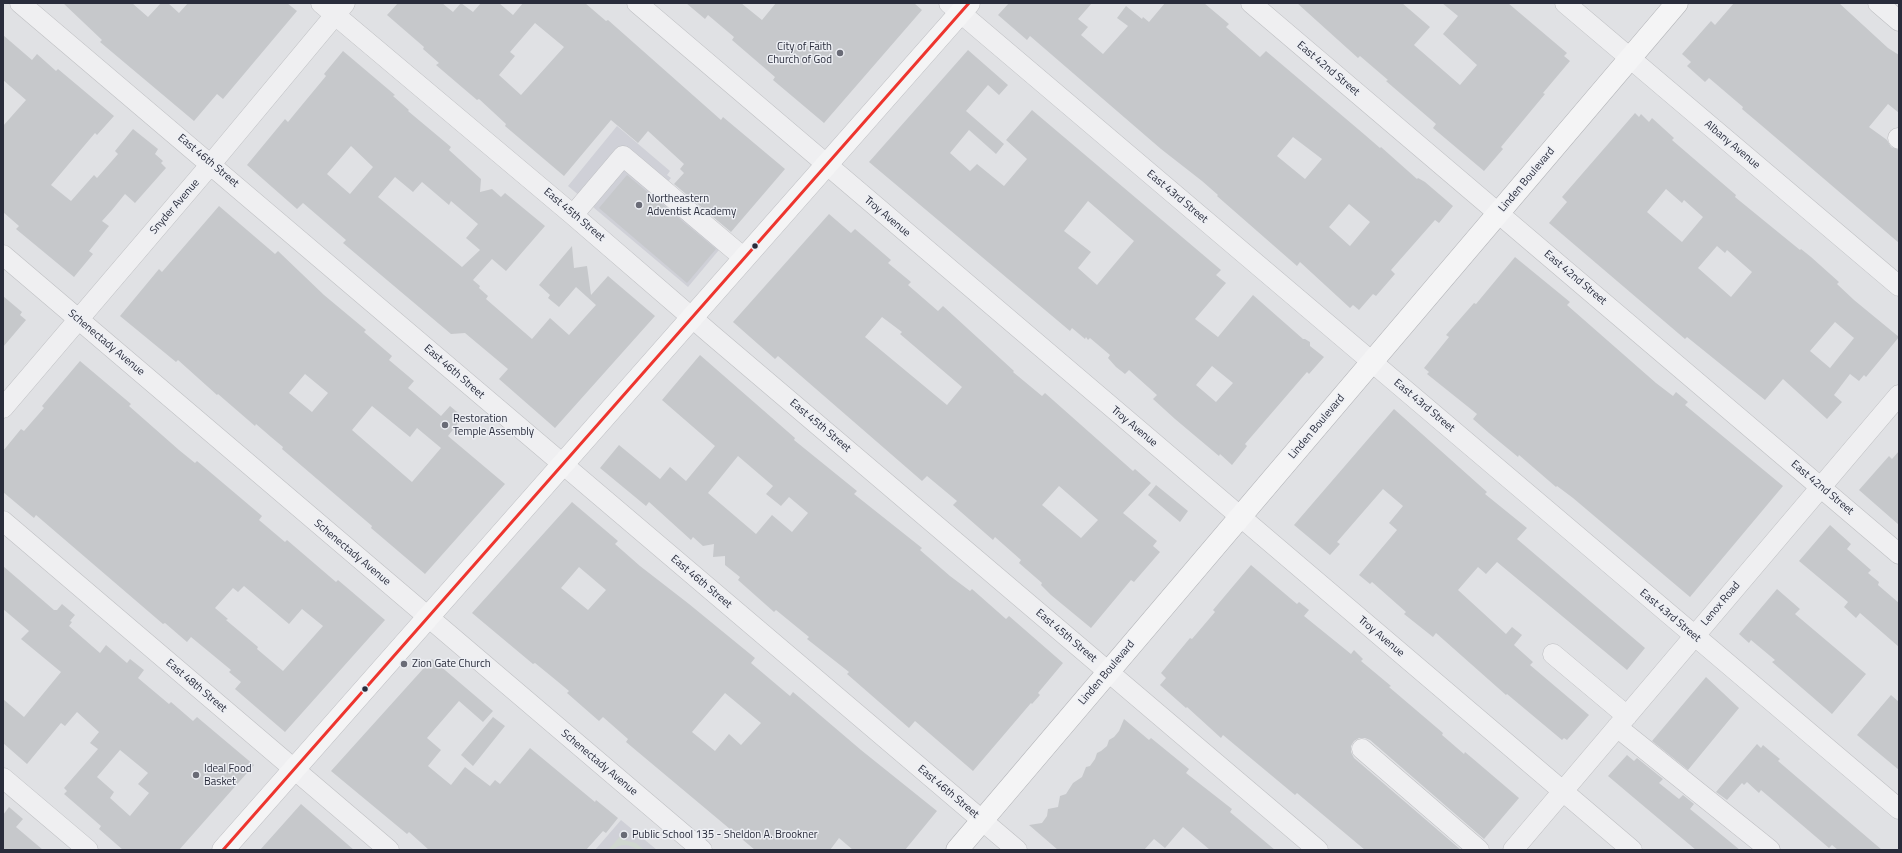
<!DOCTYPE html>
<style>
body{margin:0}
#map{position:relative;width:1902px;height:853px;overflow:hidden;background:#e0e1e4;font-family:"Titillium Web",sans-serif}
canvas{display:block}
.frame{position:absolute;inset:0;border:4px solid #292c3b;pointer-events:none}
</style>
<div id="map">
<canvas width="1902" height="853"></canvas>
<div class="frame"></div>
</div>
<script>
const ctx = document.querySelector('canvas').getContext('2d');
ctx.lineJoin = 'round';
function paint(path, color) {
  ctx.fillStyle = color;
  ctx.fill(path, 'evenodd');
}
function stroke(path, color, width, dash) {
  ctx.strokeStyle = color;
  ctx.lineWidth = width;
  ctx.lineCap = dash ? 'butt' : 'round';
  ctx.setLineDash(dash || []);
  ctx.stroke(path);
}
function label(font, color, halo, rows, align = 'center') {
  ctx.font = font + ' "Titillium Web",sans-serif';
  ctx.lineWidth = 3;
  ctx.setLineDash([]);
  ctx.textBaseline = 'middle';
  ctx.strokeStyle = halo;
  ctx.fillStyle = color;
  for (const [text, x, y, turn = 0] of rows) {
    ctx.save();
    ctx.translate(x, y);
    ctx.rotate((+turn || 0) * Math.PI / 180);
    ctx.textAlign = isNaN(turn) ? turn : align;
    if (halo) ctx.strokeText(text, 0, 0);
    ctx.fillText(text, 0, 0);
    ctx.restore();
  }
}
paint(new Path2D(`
 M617 126 670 171 667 175 671 178 665 185 729 238 688 287 568 186Z
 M621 820 657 850H595Z`), '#cfd0d7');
paint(new Path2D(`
 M624 832 627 835 623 840 636 843 644 850C636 850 632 845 624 845 618 845 615 850 608 850Z`), '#cfd7d0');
paint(new Path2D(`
 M63 3H132L148 17 161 3H168L179 13 188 3H287L297 11 223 99 217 94 194 121 100 42 102 40Z
 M398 3H442L453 12 461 3 473 12 481 3H499L513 15 523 3H585L606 21 608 20 721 120 723 117 785 169 731 232 674 184 684 173 680 169 684 164 648 131 638 143 611 120 564 176 505 126 506 124 479 99 477 100 436 65 439 63 423 49 424 47 387 15ZM535 23 564 47 521 95 499 75 515 56 510 52Z
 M686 3H741L762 20 776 3H914L922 10 824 123 773 80 775 77 732 40 734 37 708 15 705 19Z
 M1009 3H1092L1078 19 1088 27 1081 35 1103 54 1128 26 1117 18 1126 6 1142 19 1143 17 1149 22 1165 3H1204L1229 24 1226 27 1260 57 1266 51 1365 135 1380 148 1381 147 1417 179 1418 178 1425 182 1453 206 1439 223 1435 220 1391 270 1395 274 1376 296 1373 294 1359 310 1353 305 1350 308 1300 262 1297 266 1217 196 1218 195 1202 181 1161 149 1030 36 1027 40 998 15ZM1293 137 1322 159 1305 179 1277 156ZM1349 204 1370 222 1350 246 1329 227Z
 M1297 3H1402L1430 27 1414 45 1460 85 1477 65 1443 34 1458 16 1442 3H1508L1567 53 1564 56 1570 61 1543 93 1545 94 1501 147 1503 149 1484 171 1433 128 1436 124 1386 81 1388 80 1360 56 1358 58Z
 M1734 3H1839L1888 48 1899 55V113L1888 104 1869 127 1887 140 1891 147 1899 150V243L1761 125 1742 109 1743 107 1709 78 1705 82 1687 66 1691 62 1682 54 1711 21 1715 25Z
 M3 35 32 60 37 54 56 71 58 69 114 116 97 135 95 133 51 185 71 201 94 175 97 178 118 154 115 151 133 129 158 149 155 154 163 161 161 163 166 168 135 203 125 194 112 210 102 221 109 226 89 251 93 254 74 277 16 229 19 226 3 212V126L26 100 3 80Z
 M968 50 1008 85 999 95 988 85 966 111 1004 144 996 154 969 130 950 153 970 171 977 164 1004 186 1027 159 1006 140 1032 110 1221 270 1216 275 1226 283 1195 319 1218 337 1253 295 1303 339H1305L1310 342V346L1324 357 1309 374 1307 372 1245 444 1247 446 1244 450 1232 465 1220 454 1219 456 1175 419 1153 399 1157 395 1129 370 1125 374 1116 367 1108 358 1110 355 1090 338 1088 340 1086 337 1085 339 1072 328 1070 331 869 162ZM1088 201 1134 241 1097 285 1078 268 1091 252 1064 231ZM1212 366 1233 383 1216 402 1196 385Z
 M343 51 395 95 393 96 409 110 408 111 451 147 449 150 481 179 480 192 492 189 501 197 505 193 545 226 506 271 492 259 473 280 480 286 479 288 488 296 486 299 532 339 550 318 569 335 586 316 596 305 576 287 559 307 548 298 550 295 539 285 572 246 574 268 587 266 591 295 608 276 655 316 555 428 499 379 508 369 465 333 451 334 343 243 346 240 303 203 297 209 247 165 285 119 288 122 297 111 326 76 324 74ZM351 146 373 167 350 194 327 174ZM395 177 413 192 422 182 449 205 451 201 478 224 466 238 480 250 462 267 378 197Z
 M1635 113 1639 117 1641 114 1649 122 1652 118 1674 138 1672 140 1736 195 1735 197 1800 250 1801 249 1811 257 1839 282 1837 284 1854 300 1899 337 1866 377 1864 375 1859 381 1850 374 1834 395 1842 402 1827 419 1783 379 1765 400 1687 337 1685 339 1549 223 1567 202 1562 197ZM1666 189 1682 203 1684 200 1703 217 1682 242 1647 212ZM1717 246 1725 253 1727 250 1752 272 1731 297 1698 268ZM1835 322 1854 338 1830 368 1810 351Z
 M627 175 716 249 687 283 599 208Z
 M219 206 275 254 278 251 324 295 366 330 364 332 392 356 389 360 414 381 408 388 441 416 450 406 463 417 448 436 505 484 425 574 371 528 372 526 282 449 283 447 271 437 256 424 255 426 218 394 217 395 178 360 176 362 120 316 159 269 162 272ZM305 374 328 393 312 412 289 393ZM372 406 410 437 417 428 441 448 412 482 352 430Z
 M829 214 851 233 855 229 891 260 888 263 911 282 908 285 938 311 943 306 1014 371 1013 372 1042 396 1045 393 1133 471 1135 469 1151 483 1123 513 1157 541 1153 546 1160 552 1134 582 1131 580 1091 628 1051 595 1041 585 1042 583 1019 563 1021 560 995 537 993 540 953 505 957 501 927 476 922 481 778 356 775 359 733 322ZM882 317 902 332 900 334 962 387 947 405 865 337ZM1059 486 1098 520 1081 538 1042 505Z
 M1515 257 1570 302 1567 305 1656 383 1673 396 1676 392 1688 402 1685 405 1783 486 1690 597 1573 498 1557 486 1556 487 1519 455 1518 457 1489 433 1473 419 1477 414 1427 374 1429 372 1424 368 1449 337 1446 335 1474 303 1476 304Z
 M3 296 22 312 20 315 26 320 3 347Z
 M700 355 795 438 794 440 857 491 854 494 922 548 920 550 950 576 970 591 972 589 1006 619 1009 616 1063 663 1038 693 1040 695 1032 704 1031 703 973 771 915 721 909 728 847 674 849 672 807 639 809 637 776 610 774 612 738 580 740 577 725 565V556L713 557 714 544 703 546 693 537 691 540 649 502 646 506 600 468 619 445 660 479 670 467 686 481 715 446 662 400ZM738 456 773 486 766 494 781 506 789 497 808 513 792 532 772 515 756 534 708 493Z
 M80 361 131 404 129 406 179 450 195 463 197 461 262 516 259 520 285 542 287 540 336 582 338 580 385 620 285 732 235 689 241 682 229 672 231 670 191 637 187 642 165 623 163 624 36 515 34 518 3 492V451L21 429 24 431 44 408 42 406ZM244 586 289 624 302 609 323 626 283 671 257 649 258 647 226 620 228 619 215 608 233 588 238 592Z
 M1394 409 1487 492 1485 494 1527 528 1517 539 1645 648 1627 670 1497 562 1486 574 1478 567 1458 590 1506 634 1512 627 1522 635 1514 645 1533 662 1530 665 1589 715 1567 740 1564 738 1562 740 1507 694 1506 695 1436 633 1433 637 1404 614 1406 612 1372 582 1370 584 1359 575 1397 530 1389 523 1403 506 1383 489 1337 542 1340 544 1330 555 1294 525Z
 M1899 451V525L1859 490 1889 456 1892 459Z
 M1156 485 1188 511 1180 522 1148 495Z
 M572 502 618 541 615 544 640 566 689 604 755 658 751 663 790 696 793 692 861 750 937 811 905 850H853L839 838 830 850H755L626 742 628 739 603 717 599 721 567 693 569 691 557 681 535 663 533 664 472 613ZM579 567 606 590 588 610 561 588ZM725 693 761 723 741 745 729 734 715 751 692 732Z
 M1830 525 1851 544 1847 549 1871 570 1868 573 1879 582 1878 585 1899 603V647L1860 613 1856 618 1844 607 1848 602 1799 561Z
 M1251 565 1297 604 1299 602 1309 610 1304 616 1351 654 1354 650 1363 659 1361 661 1391 686 1389 687 1443 733 1442 735 1464 754 1465 752 1519 798 1484 839 1370 740 1365 738H1359L1354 741 1351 746V752L1354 758 1461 850H1365L1297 793 1295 795 1223 735 1221 738 1187 707 1186 708 1160 685 1166 678 1161 673 1190 638 1192 639 1215 612 1213 610Z
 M3 566 54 610H57L62 604 75 615 70 621 72 622 69 626 100 653 106 645 127 663 130 659 144 670 138 678 169 704 171 702 193 721 197 717 254 765 179 850H123L99 829 101 826 64 794 67 791 64 788 98 749 90 743 99 732 77 712 65 726 61 723 27 764 3 743V699L24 717 61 672 21 639 29 631 3 609ZM120 750 148 773 138 784 149 793 130 816 110 798 114 792 97 777Z
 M1777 589 1800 609 1795 614 1866 674 1832 714 1772 662 1775 660 1751 640 1749 643 1739 634Z
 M432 659 493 711 483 722 459 701 427 738 441 750 428 766 451 785 465 767 490 786 495 780 500 784 530 748 595 802 596 800 618 818 606 833 603 831 586 850H429L409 832 407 834 331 771Z
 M1706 677 1739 708 1688 770 1652 741Z
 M1891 695 1899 702V770L1857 735Z
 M493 717 505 726 473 766 461 755Z
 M1124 719 1149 740 1151 738 1189 769 1186 773 1232 809 1230 812 1275 850H1210L1183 827 1165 848 1154 839 1144 850H1058L1029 825 1042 823 1047 816 1048 809 1058 807 1060 796 1066 794 1073 783 1082 777 1086 767 1090 766 1095 759 1097 753 1101 751 1107 746 1109 740 1114 737 1119 731Z
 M1757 744 1761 748 1763 745 1770 751 1780 759 1778 761 1882 850H1838L1832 845 1829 848 1761 790 1759 793 1747 782 1744 785 1742 783 1727 800 1716 792Z
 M1627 755 1634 761 1637 758 1663 779 1659 783 1679 799 1683 795 1694 804 1690 809 1740 850H1696L1640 803 1608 776Z
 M301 804 354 850H260Z
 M9 807 23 819 16 827 43 850H3V815Z`), '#c6c8cb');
const minor = new Path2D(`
 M20 3 1017 850
 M321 3 573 215 712 335 1318 850
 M637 3 1632 850
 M949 3 1899 809
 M1251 3 1899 554
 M1565 3 1899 286
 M1878 3 1899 21
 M1898 138 1899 139
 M573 215 623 156 744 258
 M3 255 702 850
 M3 408 211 164 345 3
 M3 521 389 850
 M1553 654 1627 716
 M1617 727 1770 850
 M1362 749 1479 850
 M3 778 88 850
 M1513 850 1899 395`);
const major = new Path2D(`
 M223 850 969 3`);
const highway = new Path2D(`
 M957 850 1677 3`);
stroke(minor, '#bebfc2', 21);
stroke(major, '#bdbec2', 23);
stroke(highway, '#b3b4b8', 23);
stroke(minor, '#efeff1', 20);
stroke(major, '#f4f4f5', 22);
stroke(highway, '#f4f4f5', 22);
stroke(new Path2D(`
 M223 850 969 3`), '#ee352e', 3);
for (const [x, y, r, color] of [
 [840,53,4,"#696b76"],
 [639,205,4,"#696b76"],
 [755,246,3.5,"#292c3b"],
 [445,425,4,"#696b76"],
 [404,664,4,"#696b76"],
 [365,689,3.5,"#292c3b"],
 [196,775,4,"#696b76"],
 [624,835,4,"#696b76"]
]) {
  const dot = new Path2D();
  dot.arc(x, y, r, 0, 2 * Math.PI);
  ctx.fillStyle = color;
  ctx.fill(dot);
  stroke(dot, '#edeff4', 1.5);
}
label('11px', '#292c3b', '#edeff4', [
 ["City of Faith",832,47,"right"],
 ["Church of God",832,60,"right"],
 ["Northeastern",647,199],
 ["Adventist Academy",647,212],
 ["Restoration",453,419],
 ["Temple Assembly",453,432],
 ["Zion Gate Church",412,664],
 ["Ideal Food",204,769],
 ["Basket",204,782],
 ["Public School 135 - Sheldon A. Brookner",632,835]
], 'left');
label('11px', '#292c3b', '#edeff4', [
 ["East 42nd Street",1328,69,40],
 ["Albany Avenue",1732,145,40],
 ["East 46th Street",208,161,40],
 ["Linden Boulevard",1527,180,-50],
 ["East 43rd Street",1177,197,40],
 ["Snyder Avenue",175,207,-49],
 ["East 45th Street",574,215,40],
 ["Troy Avenue",887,217,40],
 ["East 42nd Street",1575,278,40],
 ["Schenectady Avenue",106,343,40],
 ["East 46th Street",454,372,41],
 ["East 43rd Street",1424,406,40],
 ["East 45th Street",820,426,40],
 ["Troy Avenue",1134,427,40],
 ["Linden Boulevard",1317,427,-50],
 ["East 42nd Street",1822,488,40],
 ["Schenectady Avenue",352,553,40],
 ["East 46th Street",701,582,40],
 ["Lenox Road",1721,604,-50],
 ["East 43rd Street",1670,616,40],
 ["East 45th Street",1066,636,40],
 ["Troy Avenue",1381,637,40],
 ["Linden Boulevard",1107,673,-50],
 ["East 48th Street",196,686,40],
 ["Schenectady Avenue",599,763,40],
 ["East 46th Street",948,792,40]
]);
</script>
